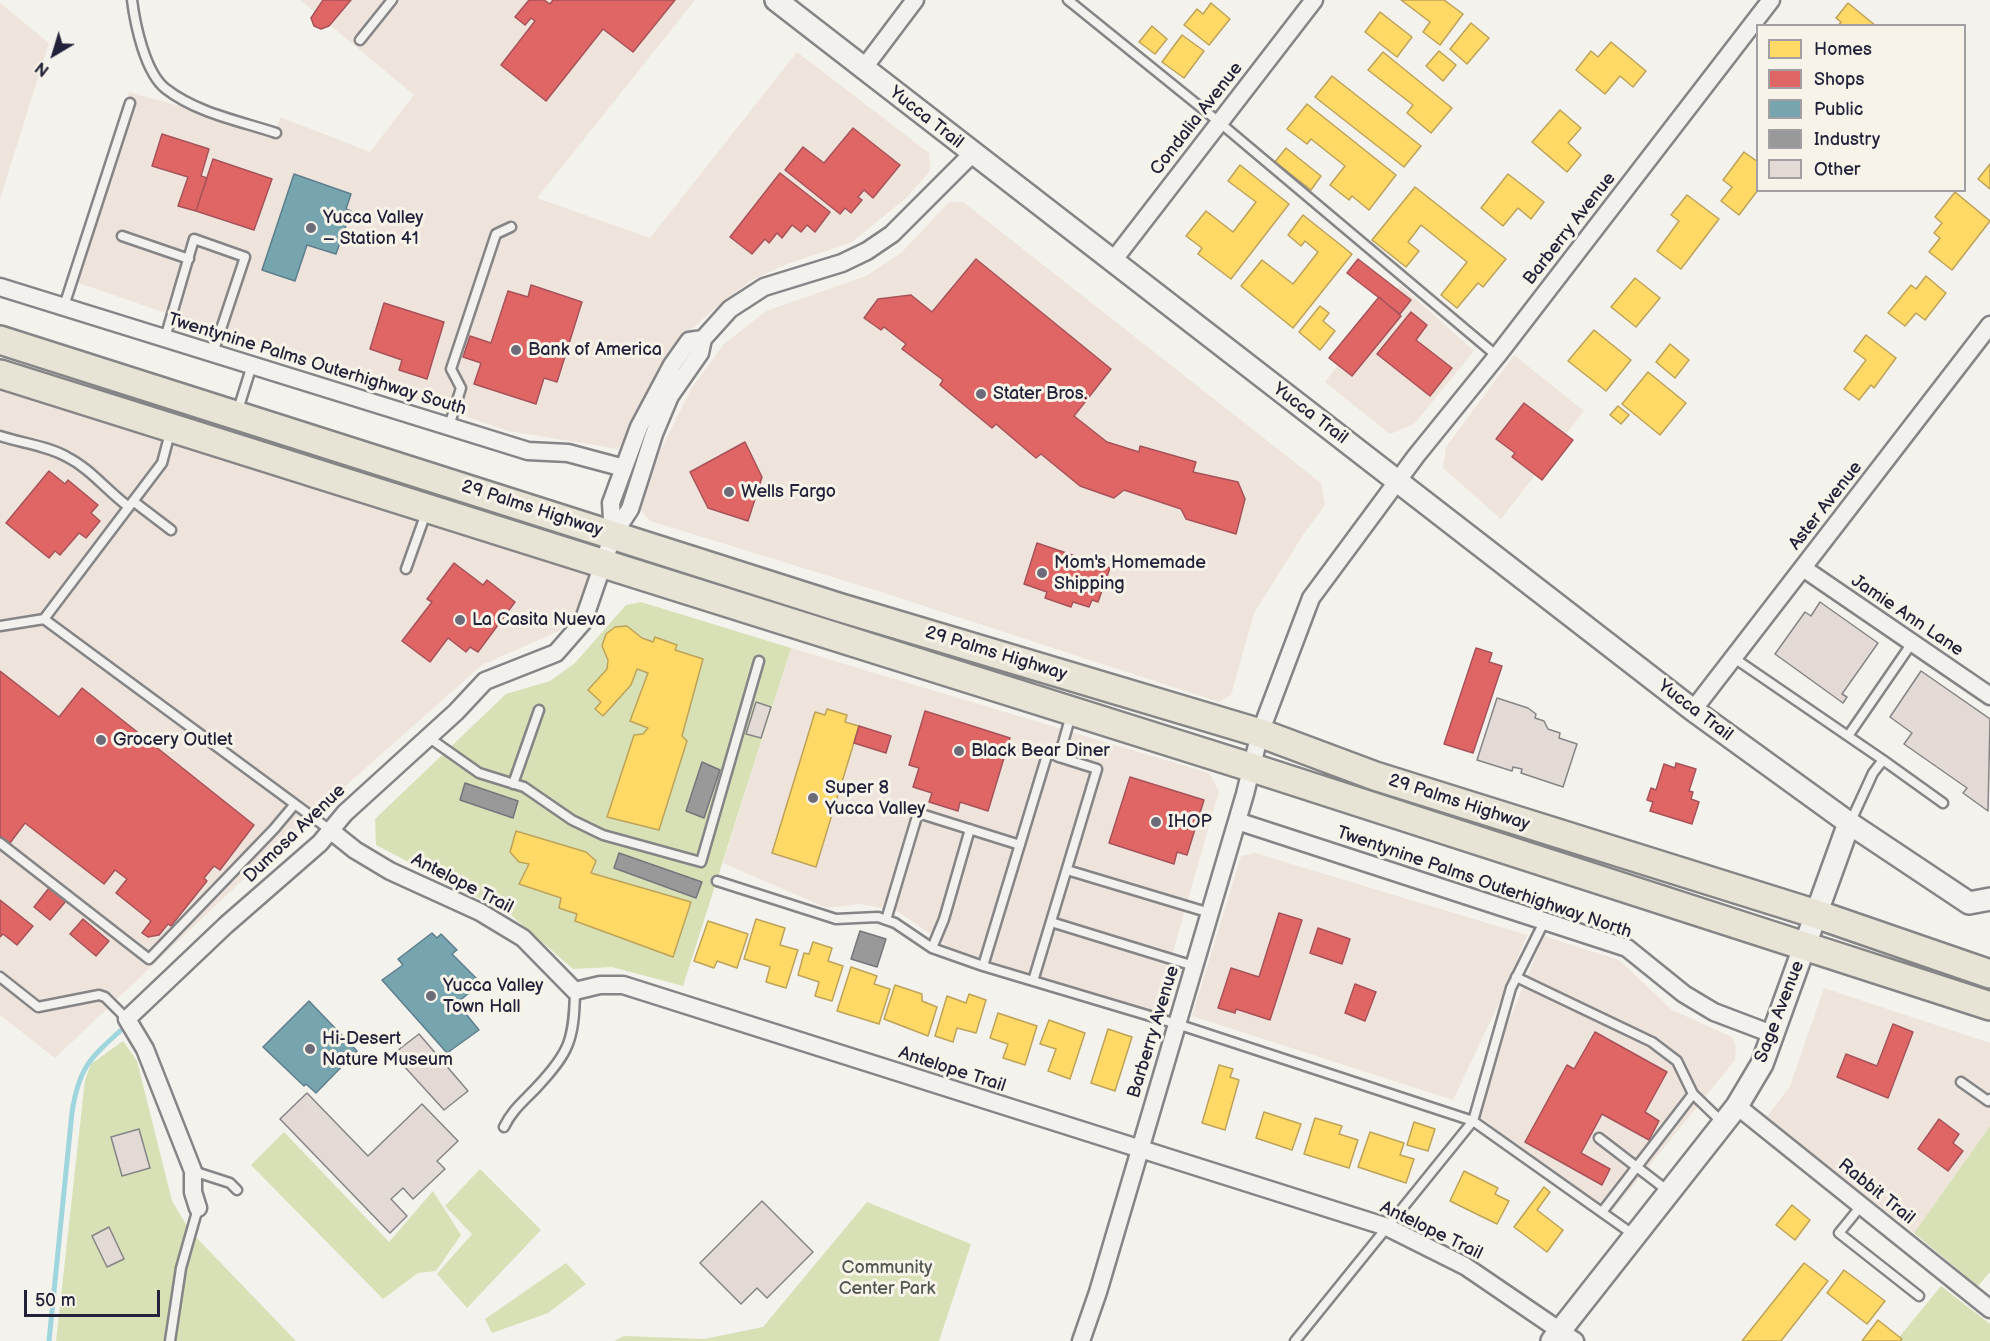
<!DOCTYPE html>
<meta charset="utf-8">
<style>
body{margin:0}
#map{position:relative;width:1990px;height:1341px;overflow:hidden;background:#f4f2ec;font-family:"Balsamiq Sans",sans-serif}
canvas{display:block}
.legend{position:absolute;left:1756px;top:24px;width:210px;height:168px;box-sizing:border-box;background:#f7f3e8;border:2px solid #a29fa3;margin:0;padding:8px 10px;list-style:none;font-size:18px;color:#22223b}
.legend li{display:flex;align-items:center;gap:12px;height:30px}
.legend b{width:30px;border:2px solid #a29fa3}
.north{position:absolute;left:24px;top:24px;width:60px;height:60px;-webkit-text-stroke:4px #f7f3e8;paint-order:stroke;rotate:218deg;font-size:16px;font-weight:700;line-height:24px;text-align:center;color:#22223b}
.north::after{content:'';display:block;margin:auto;width:21px;height:27px;background:#22223b;clip-path:polygon(50% 0,100% 100%,50% 72%,0 100%)}
.scale{position:absolute;left:24px;top:1290px;width:136px;height:27px;box-sizing:border-box;border:3px solid #22223b;border-top:0;padding-left:8px;font-size:18px;line-height:21px;white-space:nowrap;color:#22223b;-webkit-text-stroke:4px #f7f3e8;paint-order:stroke}
</style>
<div id="map">
<canvas width="1990" height="1341"></canvas>
<ul class="legend">
<li><b style="height:16px;background:#ffd966"></b>Homes</li>
<li><b style="height:16px;background:#e06666"></b>Shops</li>
<li><b style="height:16px;background:#76a5af"></b>Public</li>
<li><b style="height:16px;background:#999"></b>Industry</li>
<li><b style="height:16px;background:#e3dad6"></b>Other</li>
</ul>
<div class="north">N</div>
<div class="scale">50 m</div>
</div>
<script>
const ctx = document.querySelector('canvas').getContext('2d');
ctx.lineJoin = 'round';
function paint(path, color) {
  ctx.fillStyle = color;
  ctx.fill(path, 'evenodd');
}
function stroke(path, color, width, dash) {
  ctx.strokeStyle = color;
  ctx.lineWidth = width;
  ctx.lineCap = dash ? 'butt' : 'round';
  ctx.setLineDash(dash || []);
  ctx.stroke(path);
}
function label(font, color, halo, rows, align = 'center') {
  ctx.font = font + ' "Balsamiq Sans",sans-serif';
  ctx.lineWidth = 6;
  ctx.setLineDash([]);
  ctx.textBaseline = 'middle';
  ctx.strokeStyle = halo;
  ctx.fillStyle = color;
  for (const [text, x, y, turn = 0] of rows) {
    ctx.save();
    ctx.translate(x, y);
    ctx.rotate((+turn || 0) * Math.PI / 180);
    ctx.textAlign = isNaN(turn) ? turn : align;
    if (halo) ctx.strokeText(text, 0, 0);
    ctx.fillText(text, 0, 0);
    ctx.restore();
  }
}
paint(new Path2D(`
 M300 0H695L537 198 650 238 797 52 929 153 930 171 906 198 852 242 787 264 750 281 713 310 683 337 652 383 630 432 618 449 508 431 67 279 129 92 276 133 280 117 370 152 414 95Z
 M0 3 49 43 0 199Z
 M949 202H963L1321 483 1325 505 1303 535 1254 613 1231 695 1219 702 878 591 650 521 640 509 649 473 691 389 724 344 766 311 866 276 901 253Z
 M1400 285 1474 351 1414 424 1390 434 1325 382Z
 M1514 355 1584 411 1501 519 1443 468 1446 447Z
 M0 383 591 565 578 610 559 631 482 665 290 835 55 1058 0 1015Z
 M791 648 1209 773 1219 791 1155 1015 949 947 897 911 860 904 827 908 723 863Z
 M1255 853 1527 935 1501 999 1453 1100 1192 1016 1241 856Z
 M1544 936 1619 960 1672 1010 1732 1037 1736 1047 1735 1060 1606 1219 1472 1110Z
 M1824 988 1990 1043V1126L1914 1233 1766 1118 1790 1086Z`), '#eee4db');
paint(new Path2D(`
 M641 602 791 648 683 986 612 967 573 969 511 915 376 845 375 819 506 694 550 681 575 663 626 605Z
 M123 1041 137 1061 172 1201 190 1231 296 1341H56L85 1080 91 1064Z
 M1990 1126V1272L1978 1286 1914 1233Z
 M284 1132 389 1242 433 1191 461 1235 436 1271 418 1273 383 1299 251 1165Z
 M480 1169 541 1230 467 1308 437 1274 472 1234 445 1206Z
 M867 1202 971 1244 939 1341H614L624 1336 704 1339 763 1327Z
 M566 1263 586 1284 548 1313 492 1333 485 1319Z
 M1941 1286 1990 1324V1341H1896Z`), '#d7e1b5');
const homes = new Path2D(`
 M1401 0H1444L1463 14 1440 45 1423 32 1430 22Z
 M1211 3 1230 19 1209 45 1184 25 1197 9 1203 14Z
 M1848 3 1876 26H1838L1841 22 1836 18Z
 M1380 12 1412 37 1397 57 1365 32Z
 M1471 23 1489 38 1467 64 1450 49Z
 M1152 26 1167 39 1155 54 1139 42Z
 M1182 35 1204 51 1184 78 1162 62Z
 M1611 42 1646 71 1633 87 1620 76 1605 94 1576 70 1591 51 1598 57Z
 M1439 51 1456 65 1443 81 1426 66Z
 M1383 52 1452 108 1431 133 1407 113 1413 105 1368 70Z
 M1332 76 1421 146 1404 167 1315 97Z
 M1307 104 1396 175 1369 210 1352 196 1349 200 1330 185 1345 166 1311 139 1307 144 1287 129Z
 M1560 110 1581 128 1568 143 1581 155 1567 172 1532 142Z
 M1286 148 1321 176 1311 190 1275 162Z
 M1744 152 1758 162V190L1739 215 1721 201 1732 187 1723 180Z
 M1990 164V189L1978 179Z
 M1240 165 1289 204 1231 279 1198 254 1202 248 1186 236 1206 211 1233 232 1256 202 1228 181Z
 M1508 174 1544 202 1531 219 1518 208 1503 226 1481 208Z
 M1415 187 1506 259 1483 287 1478 283 1457 308 1441 295 1467 262 1421 225 1408 242 1419 251 1406 267 1372 240Z
 M1955 192 1990 221 1952 270 1929 252 1940 238 1934 233 1942 223 1935 217Z
 M1687 195 1719 219 1681 269 1657 251 1679 221 1671 215Z
 M1303 215 1352 254 1293 328 1241 286 1262 260 1293 284 1318 252 1305 241 1301 246 1288 235Z
 M1926 276 1946 293 1925 320 1916 313 1905 326 1888 313 1911 285 1916 289Z
 M1635 278 1660 298 1636 327 1611 307Z
 M1320 306 1329 313 1323 321 1335 331 1320 350 1299 332Z
 M1594 330 1631 360 1606 391 1568 361Z
 M1866 335 1896 358 1874 388 1871 385 1859 400 1844 389 1866 360 1854 351Z
 M1670 344 1689 360 1675 378 1656 362Z
 M1648 372 1686 403 1660 435 1622 404Z
 M1618 406 1629 415 1621 424 1610 415Z
 M627 626 642 638 653 642 655 637 677 645 675 650 703 659 682 736 687 741 659 830 607 817 634 735 643 734 648 728 630 721 648 673 637 669 631 685 603 716 595 709 601 702 588 690 607 669 608 660 602 646 606 634 615 627Z
 M827 709 847 715 845 722 859 726 816 867 772 853 815 712 825 715Z
 M516 831 586 852 596 861 591 873 691 902 673 957 575 921 577 914 559 908 561 898 519 884 529 864 519 862 510 852Z
 M756 919 785 928 780 945 798 950 786 988 766 982 770 967 744 959Z
 M708 921 748 934 737 968 717 961 714 968 694 961Z
 M813 942 832 948 828 961 843 966 832 1001 815 996 819 982 798 975 804 953 809 954Z
 M851 967 877 976 874 984 890 989 879 1024 837 1011Z
 M895 985 922 994V1001L937 1007 928 1036 884 1019Z
 M969 994 986 1000 976 1033 957 1028 953 1042 935 1036 947 996 966 1003Z
 M998 1013 1037 1026 1025 1065 1003 1058 1008 1044 990 1038Z
 M1049 1020 1085 1033 1070 1079 1048 1071 1056 1049 1040 1044Z
 M1108 1029 1132 1037 1115 1091 1091 1083Z
 M1219 1065 1233 1069 1230 1077 1239 1080 1225 1130 1202 1123Z
 M1264 1112 1301 1124 1292 1150 1256 1138Z
 M1315 1118 1342 1126 1339 1134 1358 1140 1349 1168 1304 1154Z
 M1414 1122 1435 1129 1428 1151 1407 1145Z
 M1370 1132 1404 1143 1400 1155 1414 1159 1406 1183 1358 1167Z
 M1464 1171 1498 1188 1495 1194 1509 1201 1497 1224 1450 1201Z
 M1544 1187 1550 1192 1537 1210 1563 1230 1547 1252 1514 1227Z
 M1792 1205 1810 1220 1795 1240 1776 1225Z
 M1804 1263 1828 1281 1781 1341H1742Z
 M1844 1270 1885 1301 1867 1324 1827 1293Z
 M1878 1320 1902 1339 1900 1341H1862Z`);
paint(homes, '#ffd966');
stroke(homes, '#bda259', 1.5);
const shops = new Path2D(`
 M323 0H351L329 26 321 29 314 26 311 18Z
 M529 0H544L550 4 553 0H675L633 52 603 29 546 101 501 65 535 21 531 18 525 25 515 17Z
 M853 128 900 165 873 198 864 190 858 197 862 200 851 213 845 208 840 214 785 170 803 147 824 163Z
 M162 134 209 149 201 176 207 178 196 211 178 206 188 177 152 166Z
 M213 159 272 179 254 230 196 211Z
 M780 173 830 212 815 232 807 225 801 232 792 225 782 238 777 233 769 243 765 239 752 254 730 237Z
 M976 259 1111 369 1074 416 1107 442 1139 452 1140 446 1196 462 1193 472 1238 482 1245 499 1236 534 1186 519 1181 509 1124 490 1114 498 1080 486 1041 454 1036 458 996 424 992 428 940 385 943 380 902 349 906 344 884 327 881 330 864 318 878 299 911 295 932 312Z
 M1358 259 1411 300 1400 314 1347 273Z
 M531 285 582 302 557 382 544 378 536 404 474 384 481 363 463 357 470 336 491 343 508 291 528 297Z
 M1379 297 1401 316 1352 376 1329 358Z
 M384 303 444 322 427 379 399 370 402 360 370 349Z
 M1411 312 1427 325 1416 340 1452 368 1430 396 1377 354Z
 M1524 403 1573 440 1542 480 1512 457 1515 453 1496 439Z
 M745 442 762 477 748 521 708 508 690 472Z
 M49 471 65 484 68 480 98 505 91 513 100 521 86 538 79 533 60 555 55 551 49 558 6 523Z
 M1037 543 1110 568 1098 602 1092 600 1089 607 1073 602 1071 607 1045 598 1047 592 1024 584Z
 M454 563 483 585 487 580 515 602 478 652 470 647 466 652 448 638 430 662 402 641 432 602 427 599Z
 M1476 648 1492 653 1489 662 1502 666 1473 753 1444 744Z
 M0 671 59 717 82 688 254 825 220 870 214 866 204 878 207 881 171 926 168 924 159 935 148 937 142 933 151 921 116 893 127 879 115 870 104 884 25 823 10 843 0 836Z
 M925 711 1010 738 988 811 960 802 958 811 929 802 932 793 913 787 919 768 909 765Z
 M859 726 891 736 886 753 854 743Z
 M1676 763 1696 769 1689 791 1693 792 1691 799 1699 802 1692 824 1650 811 1653 802 1647 800 1651 788 1656 790 1664 764 1675 768Z
 M1130 777 1204 800 1187 855 1177 852 1174 864 1109 843Z
 M49 888 66 901 50 920 34 907Z
 M0 900 33 926 17 945 3 934 0 937Z
 M1279 913 1302 920 1270 1020 1236 1009 1235 1013 1218 1008 1231 968 1259 977Z
 M83 919 109 941 96 956 70 934Z
 M1318 928 1350 939 1342 964 1310 953Z
 M1355 984 1376 992 1365 1021 1345 1013Z
 M1893 1024 1913 1032 1888 1098 1837 1077 1846 1054 1877 1066Z
 M1595 1032 1667 1072 1645 1112 1659 1121 1649 1140 1602 1114 1581 1153 1610 1169 1602 1185 1525 1142 1567 1065 1574 1069Z
 M1939 1119 1959 1134 1953 1143 1963 1151 1948 1171 1918 1149Z`);
paint(shops, '#e06666');
stroke(shops, '#a75259', 1.5);
const public = new Path2D(`
 M294 174 351 194 346 209 351 211 336 254 307 245 295 281 262 270Z
 M432 933 437 938 441 934 457 950 452 954 481 983 457 1003 479 1030 447 1053 382 980 403 965 398 959Z
 M309 1001 357 1051 316 1093 306 1084 304 1086 263 1047Z`);
paint(public, '#76a5af');
stroke(public, '#5d7e8c', 1.5);
const industry = new Path2D(`
 M702 762 720 770 704 818 686 811Z
 M465 783 518 801 513 818 460 800Z
 M619 853 702 882 696 898 614 868Z
 M860 931 886 939 877 967 851 959Z`);
paint(industry, '#999');
stroke(industry, '#75757d', 1.5);
stroke(new Path2D(`
 M49 1341 72 1112C79 1069 88 1060 120 1031`), '#9fd6de', 5);
const building = new Path2D(`
 M1820 602 1878 643 1842 694 1847 697 1843 703 1775 654 1805 612 1811 616Z
 M1921 671 1990 719 1988 811 1963 793 1967 788 1904 744 1912 733 1890 717Z
 M1497 698 1528 708 1536 714 1535 718 1544 721 1548 729 1560 733 1559 738 1577 744 1563 787 1521 773 1522 769 1513 767 1512 771 1477 760Z
 M756 702 771 707 761 738 746 734Z
 M419 1034 468 1091 444 1110 393 1054Z
 M307 1093 368 1156 422 1104 458 1141 437 1161 445 1169 413 1199 403 1188 391 1199 407 1216 390 1233 280 1119Z
 M139 1129 150 1168 122 1176 111 1137Z
 M762 1201 813 1252 767 1298 757 1288 741 1304 700 1263Z
 M109 1227 124 1259 107 1267 92 1236Z`);
paint(building, '#e3dad6');
stroke(building, '#858486', 1.5);
const service = new Path2D(`
 M132 0C135 24 145 73 166 89 197 113 240 121 276 133
 M1068 0 1219 122 1497 356
 M360 40 392 0
 M122 236 189 259
 M64 306 130 103
 M165 338 194 239 245 257 213 353
 M237 413 252 365
 M449 426 461 388 451 369 496 234 511 227
 M0 436C21 443 48 446 67 457 91 469 107 491 129 507
 M133 501 171 530
 M406 569 426 513
 M44 619 162 463 170 433
 M0 626 44 619 330 830
 M1734 658 1883 760
 M1848 736 1912 643
 M428 737 479 773 524 787 572 820 603 835 701 862 759 661
 M513 784 539 710
 M1850 823 1873 773 1883 760 1943 803
 M0 843 149 959 274 829 295 804
 M1067 870 1210 913
 M717 881 836 919 878 917 895 923 932 948 983 966 1177 1024 1473 1121 1634 1235
 M886 920 918 813 1020 845
 M1051 922 1194 966
 M932 948 944 919 970 829
 M983 966 1048 752 1059 757 1071 715
 M0 977 38 1007 99 995 105 997 127 1019
 M1516 977 1652 1042 1677 1061 1693 1094 1723 1123
 M1033 981 1097 769 1059 757
 M1961 1082 1988 1101 1990 1099
 M504 1127C512 1110 524 1101 537 1087 570 1052 574 1039 575 991
 M1599 1138 1668 1191
 M193 1171 230 1183 237 1190
 M1861 1206 1839 1233 1919 1296
 M1602 1212 1693 1094
 M170 1341 181 1268 198 1208
 M1295 1341 1473 1121 1511 988 1544 922`);
const minor = new Path2D(`
 M863 69 915 0
 M1112 262 1314 0
 M0 287 528 451 568 453 624 468
 M613 535 611 503 639 427 672 365 689 341 703 339
 M1803 568 1990 696
 M1693 710 1990 325
 M1237 821 1627 948 1684 994 1714 1012 1772 1034
 M330 830 355 850 390 871 480 912 523 938 575 991 600 985H623L1387 1227 1465 1266 1575 1341
 M1737 1106 1990 1309
 M198 1208 193 1192V1171L145 1049 127 1019 226 925 320 843 345 813 456 712 485 681 556 653 583 622 613 535 630 509 654 434 670 396 700 353 703 339 730 309 764 287 842 263 867 251 892 234 972 154
 M1081 1341 1098 1292 1245 794 1260 733 1311 598 1416 456 1497 356 1771 0`);
const tertiary = new Path2D(`
 M776 0 1693 710 1849 823 1969 903 1990 899
 M1552 1341 1737 1106 1762 1064 1849 823`);
const primary = new Path2D(`
 M0 340 838 607 1260 733 1375 776 1816 914 1990 974
 M0 374 1253 768 1990 1006`);
stroke(service, '#858486', 13);
stroke(minor, '#858486', 21);
stroke(tertiary, '#858486', 26);
stroke(primary, '#858486', 32);
stroke(service, '#f2f1ed', 8);
stroke(minor, '#f2f1ed', 16);
stroke(tertiary, '#f2f1ed', 21);
stroke(primary, '#e8e4d5', 27);
for (const [x, y, r, color] of [
 [311,228,6,"#6c6b79"],
 [516,350,6,"#6c6b79"],
 [981,394,6,"#6c6b79"],
 [729,492,6,"#6c6b79"],
 [1042,573,6,"#6c6b79"],
 [460,620,6,"#6c6b79"],
 [101,740,6,"#6c6b79"],
 [959,751,6,"#6c6b79"],
 [813,798,6,"#6c6b79"],
 [1156,822,6,"#6c6b79"],
 [431,996,6,"#6c6b79"],
 [310,1049,6,"#6c6b79"]
]) {
  const dot = new Path2D();
  dot.arc(x, y, r, 0, 2 * Math.PI);
  ctx.fillStyle = color;
  ctx.fill(dot);
  stroke(dot, '#f7f3e8', 2);
}
label('18px', '#22223b', '#f7f3e8', [
 ["Yucca Trail",926,118,38],
 ["Condalia Avenue",1197,119,-52],
 ["Barberry Avenue",1570,229,-52],
 ["Twentynine Palms Outerhighway South",317,365,17],
 ["Yucca Trail",1310,414,37],
 ["Aster Avenue",1826,506,-52],
 ["29 Palms Highway",532,509,18],
 ["Jamie Ann Lane",1907,616,34],
 ["29 Palms Highway",996,654,17],
 ["Yucca Trail",1695,711,37],
 ["29 Palms Highway",1459,803,18],
 ["Dumosa Avenue",295,834,-44],
 ["Twentynine Palms Outerhighway North",1484,883,19],
 ["Antelope Trail",462,884,27],
 ["Sage Avenue",1780,1012,-69],
 ["Barberry Avenue",1154,1032,-73],
 ["Antelope Trail",952,1070,18],
 ["Rabbit Trail",1876,1192,39],
 ["Antelope Trail",1431,1231,26]
]);
label('18px', '#22223b', '#f7f3e8', [
 ["Yucca Valley",323,218],
 ["– Station 41",323,239],
 ["Bank of America",528,350],
 ["Stater Bros.",993,394],
 ["Wells Fargo",741,492],
 ["Mom's Homemade",1054,563],
 ["Shipping",1054,584],
 ["La Casita Nueva",472,620],
 ["Grocery Outlet",113,740],
 ["Black Bear Diner",971,751],
 ["Super 8",825,788],
 ["Yucca Valley",825,809],
 ["IHOP",1168,822],
 ["Yucca Valley",443,986],
 ["Town Hall",443,1007],
 ["Hi-Desert",322,1039],
 ["Nature Museum",322,1060]
], 'left');
label('18px', '#515752', '#f7f3e8', [
 ["Community",887,1268],
 ["Center Park",887,1289]
]);
</script>
